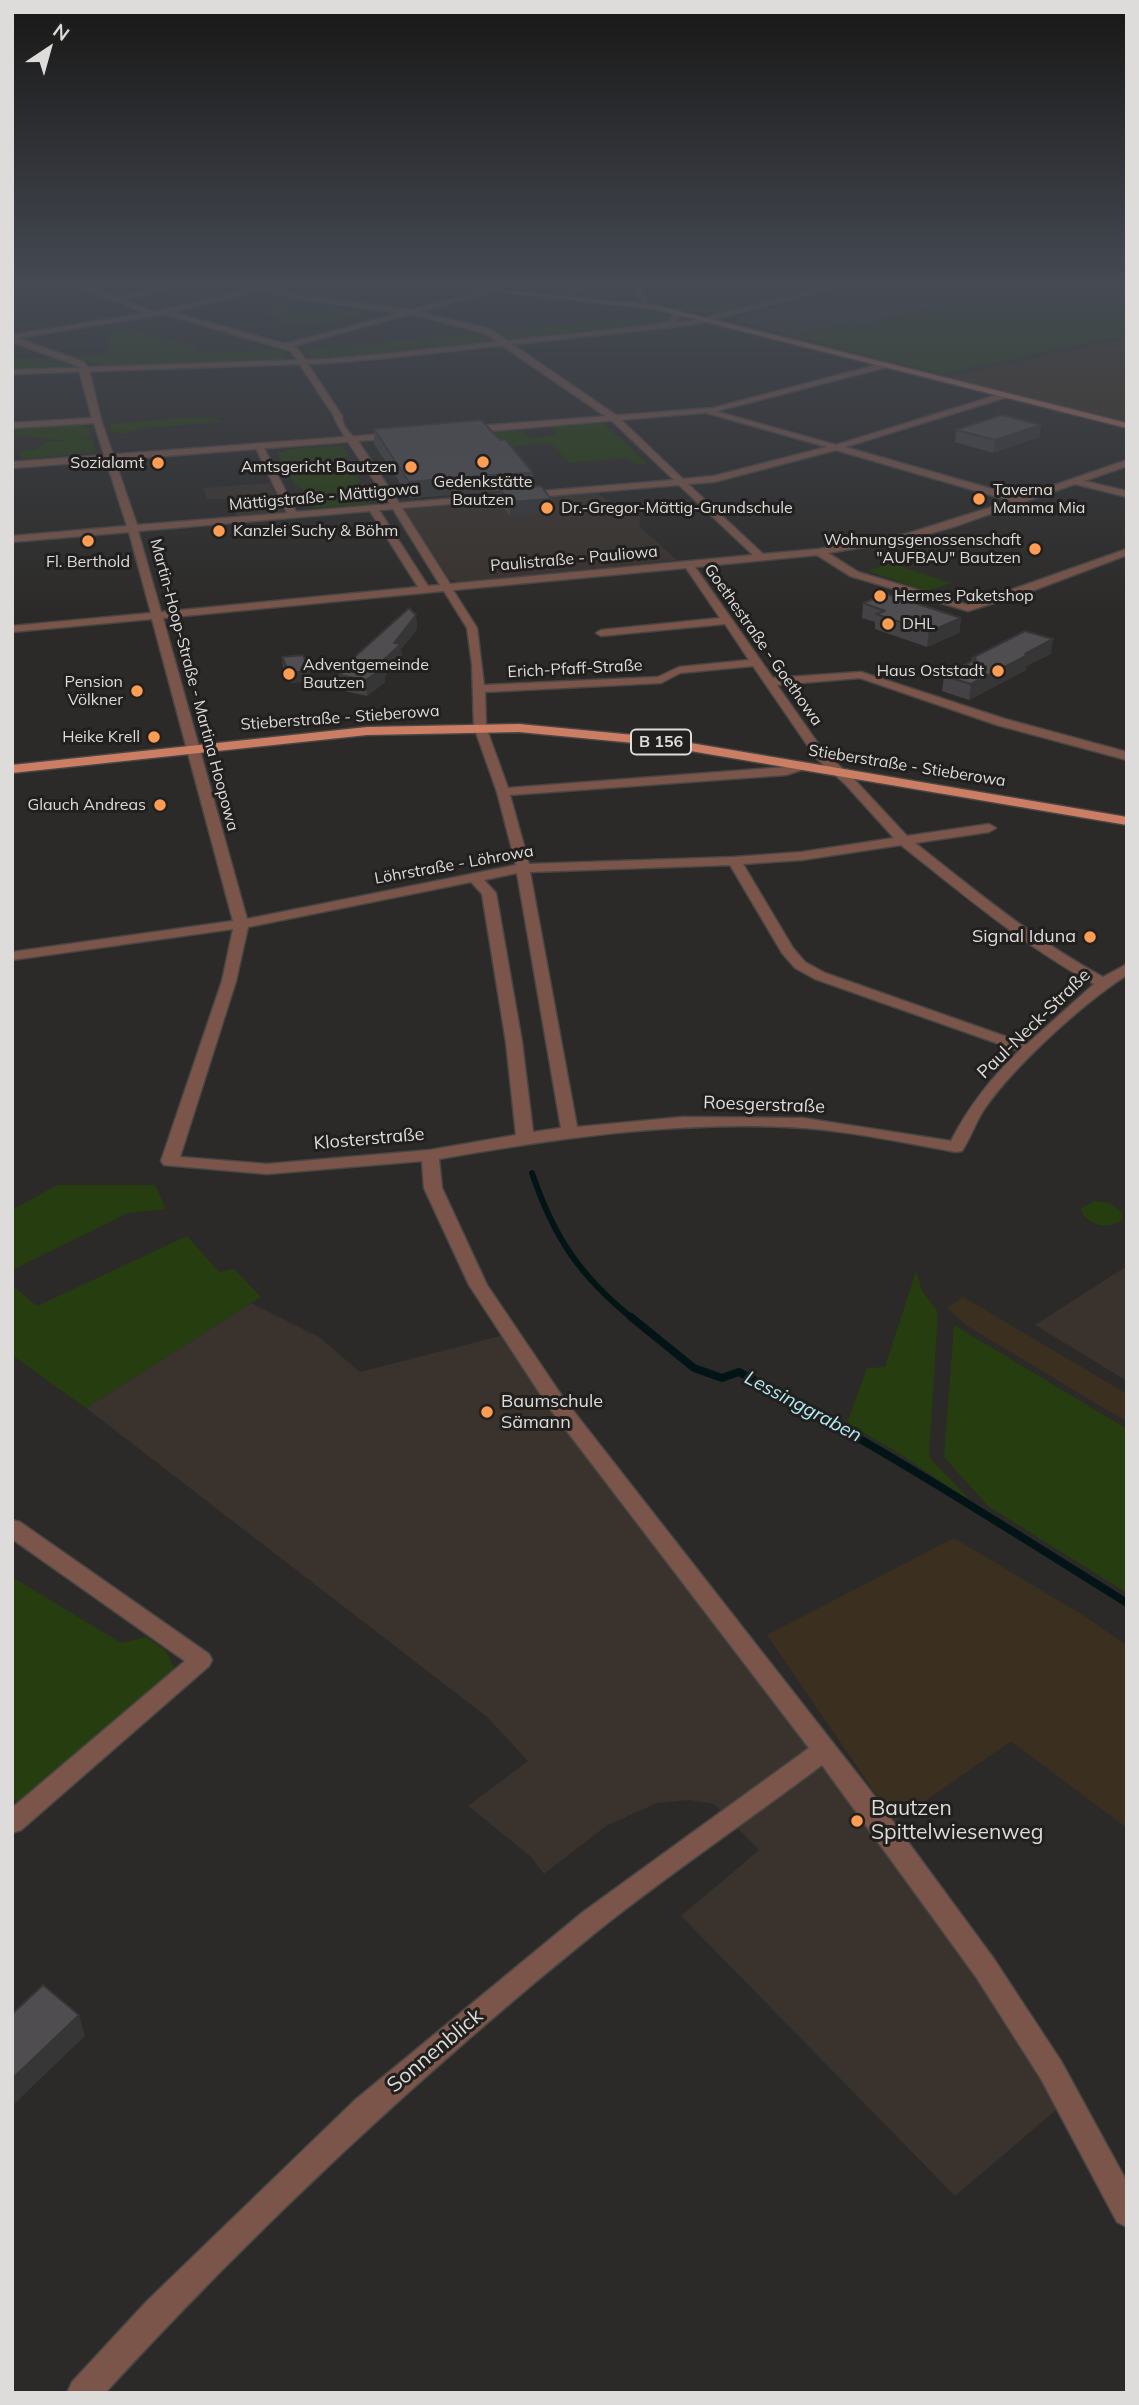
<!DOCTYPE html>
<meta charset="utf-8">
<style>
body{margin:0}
#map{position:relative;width:1139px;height:2405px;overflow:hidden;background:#2c2a28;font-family:Mulish,sans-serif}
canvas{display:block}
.frame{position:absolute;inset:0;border:14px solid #dddcda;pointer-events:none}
.north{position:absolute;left:14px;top:14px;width:70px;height:70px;-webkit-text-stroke:5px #22201e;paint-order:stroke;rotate:36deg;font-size:19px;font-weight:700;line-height:28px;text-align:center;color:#dddcda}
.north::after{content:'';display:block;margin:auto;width:24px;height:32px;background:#dddcda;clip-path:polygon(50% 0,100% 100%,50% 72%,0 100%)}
</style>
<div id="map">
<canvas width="1139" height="2405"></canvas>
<div class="frame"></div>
<div class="north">N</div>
</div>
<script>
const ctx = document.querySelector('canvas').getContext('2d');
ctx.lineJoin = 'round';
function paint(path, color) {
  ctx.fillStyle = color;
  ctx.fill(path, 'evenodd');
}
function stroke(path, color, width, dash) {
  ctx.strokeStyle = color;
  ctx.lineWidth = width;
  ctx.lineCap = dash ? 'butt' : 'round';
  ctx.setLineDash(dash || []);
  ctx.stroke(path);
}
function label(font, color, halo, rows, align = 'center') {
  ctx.font = font + ' Mulish,sans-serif';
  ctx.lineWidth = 6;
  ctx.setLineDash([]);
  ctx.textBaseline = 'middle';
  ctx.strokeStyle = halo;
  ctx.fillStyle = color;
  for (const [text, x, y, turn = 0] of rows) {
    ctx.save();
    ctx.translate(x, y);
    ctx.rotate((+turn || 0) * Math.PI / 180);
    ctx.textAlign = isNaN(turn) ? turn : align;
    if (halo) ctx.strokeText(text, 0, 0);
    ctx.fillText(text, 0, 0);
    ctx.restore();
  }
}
paint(new Path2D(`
 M867 284H917L939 288 931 292 952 302 883 319 870 325 851 321 794 337 738 322 737 317Z
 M270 483 284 513 237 517 228 499H207L203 488Z
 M597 492 615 508 634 511 641 519 639 526 677 560 460 583 449 579 404 509Z
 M1127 1266V1381L1035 1325Z
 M251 1303 319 1337 360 1372 504 1335 892 1846 1063 2104 955 2196 681 1916 759 1850 714 1804 689 1800 657 1803 606 1826 544 1874 530 1856 468 1806 528 1761 487 1717 86 1408Z`), '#39322d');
paint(new Path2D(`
 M1117 340 1127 342V421L948 377Z
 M963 1297 1127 1394V1422L969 1327 947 1308Z
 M954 1538 1089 1619 1127 1646V1828L1011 1741 895 1822 767 1635Z`), '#3b2f20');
paint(new Path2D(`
 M781 284H832C781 297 725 321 672 308Z
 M993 284 1026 289 1046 284H1127V341L1114 338 942 374 794 337 851 321 870 325 883 319 950 303 936 298 931 292C951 282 972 284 993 284Z
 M281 305 307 309C323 302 346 311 368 312L322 327 279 322 283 316 276 317 259 311Z
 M659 312 670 317V320C654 328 537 341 517 339 509 338 504 335 497 331L624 319Z
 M123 329 145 331 141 332 196 346 195 352 283 350 288 360 104 366 71 356 107 355 109 347 105 343 114 340 103 333Z
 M476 333 491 342 395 353 313 358 305 349Z
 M12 358H51L72 366 12 369Z
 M194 417 217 419 222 422 142 428 121 434 113 432 109 424Z
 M603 423 647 464 636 465 628 458 569 463 550 443 505 447 492 432 520 430 529 438 558 435 550 427Z
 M80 424 89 427 91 436C68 446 41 435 16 436L15 428Z
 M88 439 92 440 96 450 89 453 21 459 20 451 37 449 46 442Z
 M343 446 349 457 331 459 353 466 360 482 349 489 365 483 375 501 354 497 351 499 372 504 311 508 318 504 315 502 306 506 300 494 326 493C310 492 288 489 289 468L298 462 284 466 277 451 287 453 286 450 289 449Z
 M891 563 951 583 927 591 867 571Z
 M57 1185H155L166 1209 128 1213 12 1270V1210Z
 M1095 1201 1109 1203 1122 1212V1220C1109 1230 1090 1226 1081 1212V1208Z
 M187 1236 219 1272 234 1269 261 1297 86 1408 12 1355V1285L37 1306Z
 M916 1271 922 1291 938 1312 929 1457 972 1502 897 1452 847 1423 867 1368 885 1367Z
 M954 1325 1127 1429V1593L988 1506 944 1457Z
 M12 1577 121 1643 146 1637 166 1651 176 1671 20 1804 12 1799Z`), '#253d0f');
stroke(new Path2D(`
 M532 1173C554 1238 580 1276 633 1319`), '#031417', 6);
stroke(new Path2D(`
 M631 1317 694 1368 722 1378 739 1372C873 1442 999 1523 1127 1603`), '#031417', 8);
const minor = new Path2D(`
 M69 284H78L116 297 188 284 123 300 154 312 255 288 244 284 299 295 411 310 491 290V292L419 312 490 329 617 416 683 479 714 476 827 447 707 413V409L836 445 1004 393 1007 397 845 447 1020 497 1127 460V466L1084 481 1127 491V497L1075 484 953 527 910 539 828 553 858 572 968 605 1127 549V555L1029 592 968 611 850 576 817 555 695 567 773 678 861 672 1005 719 1127 752V760L997 725 860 678 777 685 824 752 853 778 907 836 989 824 996 828 989 832 915 843C976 891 1035 940 1103 977L1127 964V975C1082 1004 1016 1064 985 1108 976 1121 971 1137 962 1151L956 1152C906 1143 855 1132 804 1128 681 1120 559 1138 439 1159L442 1188 487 1285 564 1399 869 1789 994 1959 1061 2061 1127 2182V2227L1117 2222 1041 2079 976 1977 822 1765C749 1820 672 1872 600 1929 424 2071 258 2226 105 2393H67L72 2382 147 2301 355 2100 583 1912 809 1748 550 1409 469 1285 424 1188 422 1161 267 1174 164 1165 161 1161 222 981 233 929 12 960V952L233 921 152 619 12 632V626L151 613 129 532 12 542V536L127 526 94 423 12 428V423L92 418 78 366 12 342V335L146 313ZM263 290 299 299 400 313 285 344 172 312ZM164 314 291 351 334 416C334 424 381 490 390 504L296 512 263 446 259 443 255 446 287 513 137 525 101 420 89 369 84 362 17 338ZM411 314 484 333 611 420 674 480 399 503 358 441C350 434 342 427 342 416L298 349 293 346ZM836 450 1011 501 906 534 819 549 763 554 688 484 714 482ZM679 485 753 555 450 584 402 508ZM393 509 440 585 428 586 379 510ZM370 511 418 587 161 612 138 531ZM686 568 720 618 601 630 596 633 601 636 725 624 749 660 679 667 658 677 484 685 477 628 453 590ZM444 591 467 628 472 664 474 727 497 792 516 865 247 919 163 618ZM753 666 816 758 845 784 894 838 802 852 734 857 529 864 510 795 786 775 811 767 805 763 786 767 508 788 486 727 485 692 661 683 680 673ZM901 845C964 895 1024 946 1094 984L1027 1044 825 973 805 962 793 948 743 864 802 860ZM730 865 782 953 795 968 815 979 1019 1051C990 1079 969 1106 951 1141L803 1118 683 1117 577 1127 530 872ZM517 873 561 1128 533 1132 522 1042 496 893 484 880ZM471 882 482 894 506 1042 516 1135 430 1150 267 1164 180 1157 236 981 248 927Z
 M591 284H600L561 299 556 298Z
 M627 284H634L647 298 645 306H641V299Z
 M674 312 680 313 675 324 654 329V325L669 321Z
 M12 1520 20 1522 209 1654 212 1660 209 1666 21 1830 12 1833V1808L185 1661 12 1539Z`);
const tertiary = new Path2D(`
 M843 284H853L691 325 396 357 330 363 12 374V370L330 359 396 353 691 321Z
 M884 363 887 367 713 412 466 433 462 430 466 427 713 408Z
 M399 433 396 438 12 468V462Z`);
const secondary = new Path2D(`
 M429 284 654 305 1127 423V428L654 309Z`);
const primary = new Path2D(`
 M519 724 655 737 1127 817V825L655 745 519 732 367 735 12 773V765L367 727Z`);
stroke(minor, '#484644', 3);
stroke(tertiary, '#484644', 3);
stroke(secondary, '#484644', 3);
stroke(primary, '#484644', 3);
paint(minor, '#7b5549');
paint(tertiary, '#7b5549');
paint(secondary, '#a96d58');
paint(primary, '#cb7e64');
paint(new Path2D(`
 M457 284H479L475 286Z
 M1041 425 1039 437 993 453 955 442 956 430Z
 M374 429 533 473V487L551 499V512L510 516 500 502V491L410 498 374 444Z
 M863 603 961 618 959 633 927 647 875 629V622L862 618Z
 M416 615 417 629 401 649 402 659 385 675V682L367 696 340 690 339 675Z
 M1051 654 1026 666V670L969 700 942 691 944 676 971 662 972 658Z
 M282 657 310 671 311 681 290 683 283 667Z`), '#444244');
paint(new Path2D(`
 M1041 425 1039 437 993 453 995 440Z
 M492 475V491L410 498 409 482Z
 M551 499V512L510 516V502Z
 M416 615 417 629 401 649 402 659 385 675V682L367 696 366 680Z
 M961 618 959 633 927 647 929 632Z
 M1053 639 1051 654 1026 666V670L969 700 971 684 1025 654Z
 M360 660 350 677 349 662Z
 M310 671 311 681 290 683 289 673Z
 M79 2015 85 2036 12 2106V2079Z`), '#373637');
const building = new Path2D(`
 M1002 415 1041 425 995 440 956 430Z
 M481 420 500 440 505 439 533 473 492 475 409 482 374 429Z
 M541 486 551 499 510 502 500 489Z
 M887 594 961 618 929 632 876 614 885 611 863 603Z
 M409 608 416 615 394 643 401 644 377 666 384 667 366 680 339 675 360 660 349 662Z
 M1025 631 1053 639 1025 654 1028 655 971 684 944 676 976 659 972 658Z
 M303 655 310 671 289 673 282 657Z
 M43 1985 79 2015 12 2079V2014Z`);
paint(building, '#4f4d4f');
stroke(building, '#373637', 2);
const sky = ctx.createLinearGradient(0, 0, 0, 620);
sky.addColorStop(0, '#181716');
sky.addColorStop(0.46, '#454a53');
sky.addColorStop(1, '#454a5300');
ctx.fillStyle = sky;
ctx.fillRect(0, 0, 1139, 620);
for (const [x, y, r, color] of [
 [483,462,7,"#fc9d53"],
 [158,463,7,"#fc9d53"],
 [411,467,7,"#fc9d53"],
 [979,499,7,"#fc9d53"],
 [547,508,7,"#fc9d53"],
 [219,531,7,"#fc9d53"],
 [88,541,7,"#fc9d53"],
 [1035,549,7,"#fc9d53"],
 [880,596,7,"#fc9d53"],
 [888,624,7,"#fc9d53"],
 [998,671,7,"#fc9d53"],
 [289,674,7,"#fc9d53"],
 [137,691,7,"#fc9d53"],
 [154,737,7,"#fc9d53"],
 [160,805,7,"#fc9d53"],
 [1090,937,7,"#fc9d53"],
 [487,1412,7,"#fc9d53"],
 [857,1821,7,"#fc9d53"]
]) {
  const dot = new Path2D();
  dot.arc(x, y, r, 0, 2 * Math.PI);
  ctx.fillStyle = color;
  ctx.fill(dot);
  stroke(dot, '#22201e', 2.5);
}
label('16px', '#dddcda', '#22201e', [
 ["Sozialamt",144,463],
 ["Amtsgericht Bautzen",397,467],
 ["Gedenkstätte",483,482,"center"],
 ["Bautzen",483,500,"center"],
 ["Taverna",993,490,"left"],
 ["Mamma Mia",993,508,"left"],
 ["Dr.-Gregor-Mättig-Grundschule",561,508,"left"],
 ["Kanzlei Suchy & Böhm",233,531,"left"],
 ["Wohnungsgenossenschaft",1021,540],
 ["\"AUFBAU\" Bautzen",1021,558],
 ["Fl. Berthold",88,562,"center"],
 ["Hermes Paketshop",894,596,"left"],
 ["DHL",902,624,"left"],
 ["Adventgemeinde",303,665,"left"],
 ["Bautzen",303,683,"left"],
 ["Haus Oststadt",984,671],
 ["Pension",123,682],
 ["Völkner",123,700],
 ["Heike Krell",140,737],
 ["Glauch Andreas",146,805]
], 'right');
label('16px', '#dddcda', '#22201e', [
 ["Mättigstraße - Mättigowa",324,497,-5],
 ["Paulistraße - Pauliowa",574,559,-5],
 ["Goethestraße - Goethowa",763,645,55],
 ["Erich-Pfaff-Straße",575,669,-3],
 ["Martin-Hoop-Straße - Martina Hoopowa",194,685,75],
 ["Stieberstraße - Stieberowa",340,718,-4],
 ["Stieberstraße - Stieberowa",907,766,9],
 ["Löhrstraße - Löhrowa",454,865,-10]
]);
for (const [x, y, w] of [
 [661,742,60]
]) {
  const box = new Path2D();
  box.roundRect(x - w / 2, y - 12.5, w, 25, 5);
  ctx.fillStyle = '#22201e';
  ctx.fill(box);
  stroke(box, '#dddcda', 2);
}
label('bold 16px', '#dddcda', null, [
 ["B 156",661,742]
]);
label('18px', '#dddcda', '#22201e', [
 ["Signal Iduna",1076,937],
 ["Baumschule",501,1402,"left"],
 ["Sämann",501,1423,"left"]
], 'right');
label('18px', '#dddcda', '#22201e', [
 ["Paul-Neck-Straße",1034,1024,-44],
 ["Roesgerstraße",764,1105,2],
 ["Klosterstraße",369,1139,-5]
]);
label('italic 19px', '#b2edf7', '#22201e', [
 ["Lessinggraben",803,1407,28]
]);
label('21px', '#dddcda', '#22201e', [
 ["Bautzen",871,1809],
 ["Spittelwiesenweg",871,1833]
], 'left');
label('21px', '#dddcda', '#22201e', [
 ["Sonnenblick",435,2051,-40]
]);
</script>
